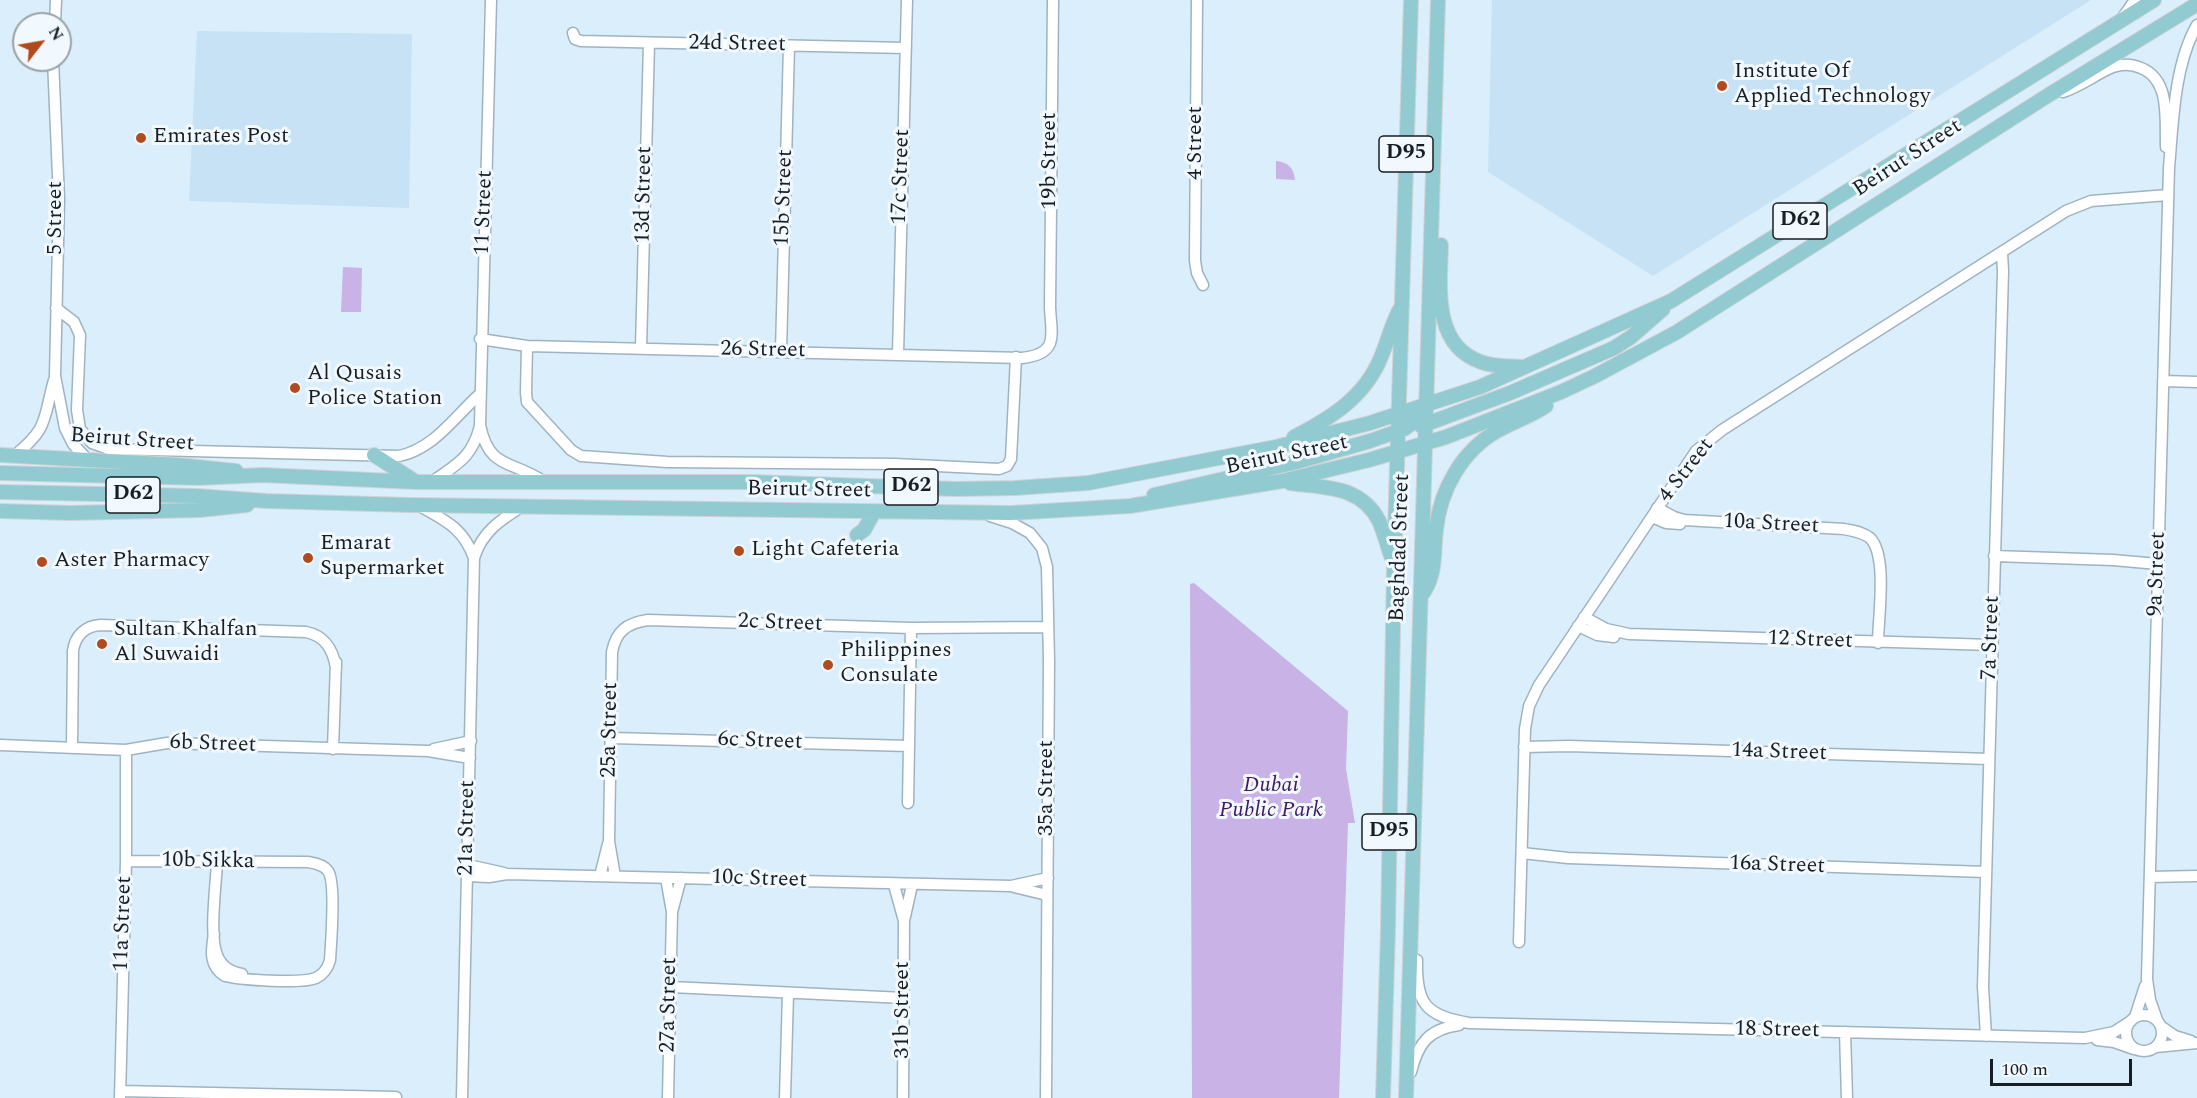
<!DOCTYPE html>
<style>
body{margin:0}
#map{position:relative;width:2197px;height:1098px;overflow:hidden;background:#daeefc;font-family:Spectral,serif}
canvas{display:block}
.north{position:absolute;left:12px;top:12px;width:60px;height:60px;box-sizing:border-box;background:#f1f9ff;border:2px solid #9aa2a7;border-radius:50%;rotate:59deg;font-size:16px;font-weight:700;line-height:24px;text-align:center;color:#181f24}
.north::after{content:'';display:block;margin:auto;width:21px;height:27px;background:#b14b1f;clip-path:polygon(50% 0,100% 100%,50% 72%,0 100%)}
.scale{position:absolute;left:1990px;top:1059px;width:142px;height:27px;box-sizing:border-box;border:3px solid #181f24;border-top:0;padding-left:8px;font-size:18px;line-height:21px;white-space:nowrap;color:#181f24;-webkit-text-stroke:4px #f1f9ff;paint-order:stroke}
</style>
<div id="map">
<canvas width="2197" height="1098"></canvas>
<div class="north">N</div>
<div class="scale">100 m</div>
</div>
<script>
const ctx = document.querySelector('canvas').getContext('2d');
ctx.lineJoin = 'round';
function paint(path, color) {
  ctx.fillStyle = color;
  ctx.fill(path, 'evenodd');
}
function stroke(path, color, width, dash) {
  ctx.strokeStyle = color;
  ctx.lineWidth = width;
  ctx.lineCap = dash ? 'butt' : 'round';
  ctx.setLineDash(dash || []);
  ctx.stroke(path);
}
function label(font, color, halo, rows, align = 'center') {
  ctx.font = font + ' Spectral,serif';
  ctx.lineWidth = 6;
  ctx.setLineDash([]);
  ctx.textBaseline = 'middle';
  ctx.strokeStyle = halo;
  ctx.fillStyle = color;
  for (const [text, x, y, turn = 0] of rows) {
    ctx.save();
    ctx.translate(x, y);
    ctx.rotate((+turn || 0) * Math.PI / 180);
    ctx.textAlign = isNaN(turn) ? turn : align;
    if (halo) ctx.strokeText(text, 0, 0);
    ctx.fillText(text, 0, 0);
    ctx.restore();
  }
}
paint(new Path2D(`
 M1492 0H2091L1653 276 1488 172Z
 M197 31 412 34 409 208 189 201Z`), '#c7e2f5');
paint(new Path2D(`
 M1276 161C1288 162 1294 168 1295 180L1276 179Z
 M343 267 362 268 361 312H341Z
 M1194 583 1348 711 1346 769 1355 823H1348L1339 1098H1192L1190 584Z`), '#c8b2e6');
const minor = new Path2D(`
 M491 0 480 425C489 470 512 460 543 481
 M1197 0 1195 261 1197 273 1203 285
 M2123 17 2135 0
 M55 24 56 0
 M573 33 575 39 581 41 906 48
 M53 60 59 199 55 376 65 428 73 444 87 459
 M2063 92C2081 86 2096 74 2113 67 2122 64 2132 64 2141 68 2171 80 2165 120 2166 147
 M56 308 74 322 80 335 77 410 80 429 92 443 109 449 399 456C434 449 455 416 480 394
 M480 339 527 346 1022 358C1060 354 1051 334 1050 307L1053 0
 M527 346 526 393 527 402 571 450 581 456 667 462 895 464 999 469 1007 466 1011 459 1016 357
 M641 348 649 43
 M781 351 789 46
 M898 354 907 0
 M2163 381 2197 382
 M14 456C49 428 43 420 54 380
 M432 482C457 464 472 458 480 426
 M418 505C444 520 463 527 474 558
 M1657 508 1674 517 1684 520 1844 529C1853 531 1863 532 1870 538 1888 555 1878 619 1878 643
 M990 516 1012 523 1030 533 1042 548 1047 567 1049 661 1046 1098
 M1652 517 1666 523 1680 524
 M1994 556 2113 560 2158 564
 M1584 617 1606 629 1629 634 1992 645
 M1578 626 1597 635 1614 637
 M612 738 909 746
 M0 745 126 750 167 743 428 751 470 758
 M72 747 73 651C75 636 85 626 100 625L306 632C325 636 333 649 336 668
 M1524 747 1569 746 1989 759
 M333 749 336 662
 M434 749 471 741
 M908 803 911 628
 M1522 853 1568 858 1986 872
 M126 861 308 862C315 863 324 865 328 871 336 882 331 944 330 960 328 968 324 974 316 978 301 984 242 980 225 976 209 966 211 951 214 934
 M217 862C216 885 209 936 217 955 221 966 230 972 242 974
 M468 865 504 873
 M467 876 489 877 507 874 1011 886 1048 878
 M600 876 608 844
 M615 876 609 841 612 652C616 631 627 623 648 620L911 628 1047 627
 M2150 877 2197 876
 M666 878 672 912 668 1098
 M894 885 904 921
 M1014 887 1047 895
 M672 912 681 878
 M1519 942 1525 729 1529 706 1539 685 1696 451 1722 430 2066 211 2091 201 2168 195
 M1417 960C1416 1003 1425 1016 1469 1023L2085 1038 2114 1032 2131 1021
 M671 987 904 998
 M2126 1033a18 18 0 1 1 36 0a18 18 0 1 1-36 0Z
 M2135 1017 2145 986
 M2157 1020 2150 1000 2147 979 2169 168C2173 123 2174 65 2197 25
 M2162 1027 2175 1036 2191 1041
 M1845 1032 1847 1098
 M1986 1036 1983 987 2003 271 2002 253
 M2097 1040 2114 1042 2134 1049
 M2156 1047 2197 1043
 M1411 1072C1418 1043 1429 1029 1459 1025
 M120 1091 396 1097
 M120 1098 126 861V750
 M462 1098 474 558C482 532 500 520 523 506
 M785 1098 788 993
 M903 1098 904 921 912 885`);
const major = new Path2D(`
 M1441 245C1440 286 1432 345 1481 362 1494 367 1508 366 1522 367
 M1421 426 1510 393 1614 348 1631 337 1663 309
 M1294 437C1331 418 1365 397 1381 357 1388 341 1391 325 1400 309
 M0 455 178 465 236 471
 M374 455 416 482
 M0 473 199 478 262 475 416 482H751L956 489 1015 488 1088 483 1276 447 1370 423 1480 387 1671 301 2154 0
 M1290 483C1324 488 1361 485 1379 521 1384 532 1387 545 1391 556
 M0 492 197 496 266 501 409 505 1011 513 1130 506 1282 481 1369 460 1446 437 1561 392 1595 376 1677 332 2047 96 2197 4
 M1154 495 1293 463 1370 441 1404 429 1415 421 1427 405
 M0 511 70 513 200 510 247 505
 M857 535 864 530 874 512
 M1421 596C1437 575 1433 554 1436 530 1440 490 1462 451 1497 431 1513 422 1531 416 1546 406
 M1383 1098 1388 929 1394 566 1411 0
 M1406 1098 1438 0`);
stroke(minor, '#9fb3c0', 13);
stroke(major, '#d1d2d3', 16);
stroke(minor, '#fff', 10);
stroke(major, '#91cad1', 14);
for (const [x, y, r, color] of [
 [1722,86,6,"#b14b1f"],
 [141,138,6,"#b14b1f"],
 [295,388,6,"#b14b1f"],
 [739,551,6,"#b14b1f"],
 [308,558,6,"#b14b1f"],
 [42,562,6,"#b14b1f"],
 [102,644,6,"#b14b1f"],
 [828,665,6,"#b14b1f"]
]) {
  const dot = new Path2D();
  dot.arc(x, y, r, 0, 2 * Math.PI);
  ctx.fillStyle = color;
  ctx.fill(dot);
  stroke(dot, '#f1f9ff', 2);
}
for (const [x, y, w] of [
 [1406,154,54],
 [1800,221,54],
 [911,487,54],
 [133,495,54],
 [1389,832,54]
]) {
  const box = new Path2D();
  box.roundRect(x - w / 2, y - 18, w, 36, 4.5);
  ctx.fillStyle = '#f1f9ff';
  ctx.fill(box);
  stroke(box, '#181f24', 1.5);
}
label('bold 21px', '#181f24', null, [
 ["D95",1406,154],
 ["D62",1800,221],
 ["D62",911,487],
 ["D62",133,495],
 ["D95",1389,832]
]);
label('22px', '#181f24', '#f1f9ff', [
 ["24d Street",737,45,1],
 ["4 Street",1197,143,-90],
 ["Beirut Street",1908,159,-33],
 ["19b Street",1051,161,-90],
 ["17c Street",902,177,-88],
 ["13d Street",645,195,-89],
 ["15b Street",785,198,-88],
 ["11 Street",485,213,-88],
 ["5 Street",57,218,-90],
 ["26 Street",763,351,1],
 ["Beirut Street",132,441,4],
 ["Beirut Street",1287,456,-12],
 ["4 Street",1687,471,-52],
 ["Beirut Street",809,491,1],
 ["10a Street",1771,525,3],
 ["Baghdad Street",1401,548,-88],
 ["9a Street",2158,574,-88],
 ["2c Street",780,624,2],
 ["7a Street",1992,638,-88],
 ["12 Street",1810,641,2],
 ["25a Street",611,730,-89],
 ["6c Street",760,742,2],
 ["6b Street",213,745,2],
 ["14a Street",1779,753,2],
 ["35a Street",1048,788,-90],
 ["21a Street",468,828,-89],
 ["10b Sikka",208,862,1],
 ["16a Street",1777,866,2],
 ["10c Street",759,880,2],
 ["11a Street",124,924,-88],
 ["27a Street",670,1005,-89],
 ["31b Street",904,1010,-90],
 ["18 Street",1777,1031,1]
]);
label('22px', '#181f24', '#f1f9ff', [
 ["Institute Of",1734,73],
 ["Applied Technology",1734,98],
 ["Emirates Post",153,138],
 ["Al Qusais",307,375],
 ["Police Station",307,400],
 ["Emarat",320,545],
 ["Supermarket",320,570],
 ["Light Cafeteria",751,551],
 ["Aster Pharmacy",54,562],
 ["Sultan Khalfan",114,631],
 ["Al Suwaidi",114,656],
 ["Philippines",840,652],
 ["Consulate",840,677]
], 'left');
label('italic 22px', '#411865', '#f1f9ff', [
 ["Dubai",1271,787],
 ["Public Park",1271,812]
]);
</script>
